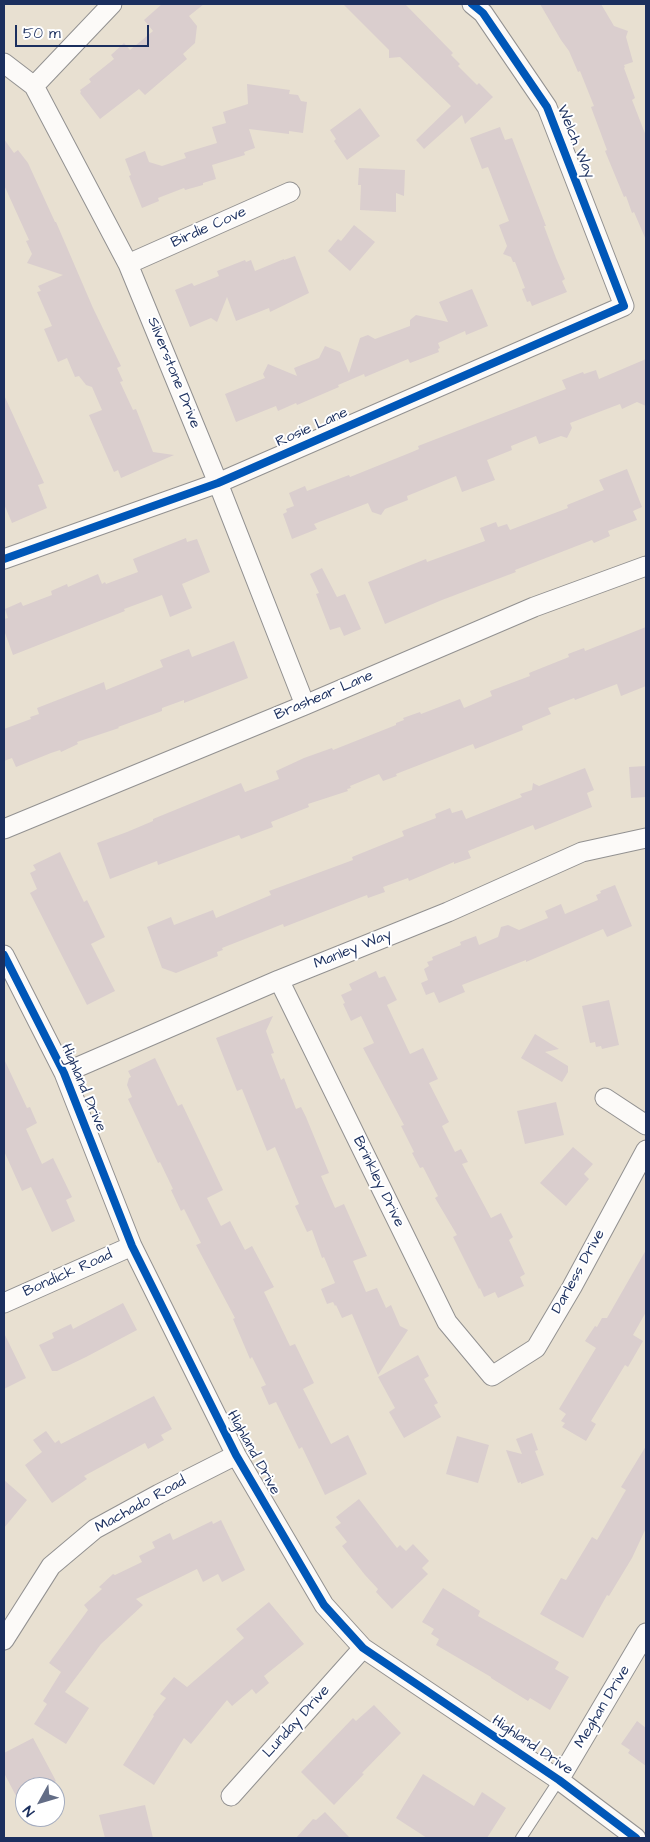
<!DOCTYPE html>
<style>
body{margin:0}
#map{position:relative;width:650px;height:1842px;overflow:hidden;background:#e8e0d1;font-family:"Architects Daughter",sans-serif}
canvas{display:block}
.frame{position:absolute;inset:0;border:5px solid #1b2f5e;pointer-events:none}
.north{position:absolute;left:15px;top:1777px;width:50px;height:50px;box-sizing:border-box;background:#fff;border:1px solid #a4acbf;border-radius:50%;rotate:231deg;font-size:14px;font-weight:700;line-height:20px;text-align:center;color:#1b2f5e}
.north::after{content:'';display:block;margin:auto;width:18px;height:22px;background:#636d86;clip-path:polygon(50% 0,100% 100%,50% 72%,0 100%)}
.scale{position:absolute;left:15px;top:25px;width:134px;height:22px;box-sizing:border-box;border:2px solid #1b2f5e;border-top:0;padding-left:6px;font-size:15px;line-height:18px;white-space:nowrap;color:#1b2f5e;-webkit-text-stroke:4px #fff;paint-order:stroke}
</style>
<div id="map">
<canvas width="650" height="1842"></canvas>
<div class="frame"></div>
<div class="north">N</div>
<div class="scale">50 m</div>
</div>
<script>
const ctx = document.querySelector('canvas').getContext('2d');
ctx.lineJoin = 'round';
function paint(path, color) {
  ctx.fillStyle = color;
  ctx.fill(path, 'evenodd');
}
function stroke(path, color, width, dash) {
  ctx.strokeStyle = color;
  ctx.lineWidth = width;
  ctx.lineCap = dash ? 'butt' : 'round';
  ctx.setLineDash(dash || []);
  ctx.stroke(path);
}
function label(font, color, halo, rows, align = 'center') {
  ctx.font = font + ' "Architects Daughter",sans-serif';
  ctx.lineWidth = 4;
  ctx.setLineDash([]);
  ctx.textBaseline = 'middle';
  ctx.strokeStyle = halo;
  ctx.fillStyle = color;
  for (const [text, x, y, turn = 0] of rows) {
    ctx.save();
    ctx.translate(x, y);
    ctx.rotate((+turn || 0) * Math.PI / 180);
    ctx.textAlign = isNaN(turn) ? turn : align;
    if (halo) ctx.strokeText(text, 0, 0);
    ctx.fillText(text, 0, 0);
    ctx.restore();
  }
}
paint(new Path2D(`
 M162 4H204L189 16 197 26 195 43 183 54 187 59 145 95 139 89 100 119 80 93 81 92 80 90 91 82 89 79 114 59 111 55 124 43 130 50 153 31 144 20Z
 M343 4H405L453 53 451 55 460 64 458 66 477 85 479 83 493 97 465 124 462 115 424 149 416 140 451 106 400 57 389 58V50Z
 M540 4H601L614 26 628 31 626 37 633 62 624 65 625 67 624 68 635 98 632 100 646 136V240L634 212 632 213 626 196 624 197 605 151 607 150 591 107 594 106 580 71 578 72 569 51 561 40Z
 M247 84 290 90 289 94 298 95 301 101 307 102 303 133 289 131V134L249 129 255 148 244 152 245 155 212 165 216 179 203 183V185L185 190 184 188 158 198 159 201 142 208 129 176 131 175 125 159 145 151 149 162 162 166 186 158 184 153 217 143 212 127 226 123 223 112 248 104Z
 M360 108 380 136 347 160 334 141 336 139 330 130Z
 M500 127 505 140 512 138 546 226H544L556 258 565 279 562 281 567 292 532 306 530 301 527 302 522 289 525 288 515 262H513L511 257 503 254 507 246 499 225 509 221 488 167 482 169 470 138Z
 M4 139 14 153 18 150 28 163 55 222H56L93 308 121 366 117 368 123 381 120 382 133 410 136 409 153 452 174 455 121 478 118 470 114 472 89 415 102 410 92 387 86 385 79 376 75 377 67 358 58 362 44 329 52 326 37 292 41 291 38 286 63 275 27 263 32 254 26 241 29 240 4 185Z
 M359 168 405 170 404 196 396 193V212L360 210 361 185H358Z
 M354 225 375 242 350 271 328 251 338 239 341 241Z
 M295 256 309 293 270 312 269 308 236 321 227 297 217 322 211 318 190 327 175 290 192 283 194 286 219 276 217 271 245 260 246 262 251 260 255 271 284 259V260Z
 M472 289 488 326 466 335 465 331 438 343 440 348 438 349 439 352 410 363 408 359 365 377 364 374 338 385 339 387 297 405 296 403 278 411 276 406 236 422 225 394 265 378 263 374 268 364 297 376 294 368 319 358 325 346 340 352 349 373 360 338 368 335 375 339 410 326V320L416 315 448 322 439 302Z
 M646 359V406L637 402 622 409 620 404 570 423 572 428 567 438 561 436 539 444 536 436 511 446 512 450 487 460 495 480 462 492 456 476 407 496 408 500 385 509 381 515 372 512 368 503 314 524 317 529 292 539 283 514 287 512 286 509 294 506 289 493 305 486 307 491 349 475 350 477 412 452 419 449 418 446 566 389 562 380 583 372 584 374 596 370 599 379Z
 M4 395 44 483 38 485 47 508 12 523 4 504Z
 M627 469 642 507 633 511 637 520 608 531 610 536 594 543 592 540 587 542 515 570 516 572 442 600 385 624 368 582 426 559 427 562 485 541 480 528 496 522 498 527 507 524 510 530 568 508 567 505 604 490 599 480Z
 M186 538 187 542 197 539 210 572 182 584 192 608 170 617 162 595 124 609 125 611 13 655 4 630V619L8 618 5 609 21 602 23 606 52 595 51 591 67 584 68 587 98 574 102 584 105 582 106 584 138 572 133 559Z
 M322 568 337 597 345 594 361 629 344 636 340 627 330 630 316 594 319 593 310 574Z
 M646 627V686L621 696 617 684 575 700 574 698 548 708 551 714 522 726 523 730 475 749 473 744 396 774 397 776 383 781 379 774 350 786 351 788 347 789 348 791 308 804 309 807 271 822 273 827 241 839 239 835 158 865 157 861 110 879 97 843 127 832 153 821V819L241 783 245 792 279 779 276 771 304 758 332 748 333 750 396 725V723L404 720 403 718 420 712 421 714 460 699 464 708 492 696 490 691 530 676 529 673 569 657 568 654 584 648 585 651Z
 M234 641 248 678 184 703V700L162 708V711L118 727 119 728 77 742 78 744 61 752 60 750 51 753 16 767 12 758 4 761V729L31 719 30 717 39 714 37 708 104 682 106 690 163 667 160 660 189 649 192 657Z
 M646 766V797L631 798 629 767Z
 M585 768 594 790 587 793 592 807 535 830 533 825 468 851 471 858 454 864V862L409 881 408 878 383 887 385 892 368 898 367 895 284 927 283 924 222 948 223 950 217 952 218 956 176 973 162 968 147 927 171 917 174 925 213 910 216 918 271 895 269 891 353 860 352 857 404 836 402 831 436 818 435 814 450 808 452 813 462 810 466 819 522 797 520 794 532 790 533 783 539 786Z
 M60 852 84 902 87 900 105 937 91 944 115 991 87 1005 30 893 37 889 30 873 36 870 33 865Z
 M615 885 632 926 607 937 603 929 526 962V960L462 985 465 992 439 1003 434 992 426 995 421 983 428 980 424 969 429 966 427 962 433 960 432 957 461 945 460 942 476 936 479 945 498 937 501 927 508 925 519 930 548 918 545 911 561 904 565 914 598 900 596 895 601 893 600 891Z
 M376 971 379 978 385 976 397 1000 387 1005 410 1054 423 1048 438 1079 429 1083 449 1122 442 1126 455 1152 461 1149 468 1162 462 1164 491 1218 501 1213 513 1237 509 1240 525 1274 520 1277 524 1286 498 1298 495 1292 484 1297 480 1288 479 1289 453 1237 457 1235 435 1198 438 1196 423 1167 420 1168 412 1153 414 1152 401 1126 404 1125 363 1048 374 1043 361 1016 351 1021 343 1004 345 1003 341 995 352 990 349 984Z
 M609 1000 619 1045 602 1049 601 1046 596 1047 595 1042 590 1043 582 1006Z
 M273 1016 266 1031 274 1053 271 1054 281 1080 284 1078 296 1109 301 1107 306 1117 329 1173 321 1176 335 1208 344 1204 367 1256 353 1261 366 1292 377 1288 386 1308 391 1305 400 1326 408 1330 378 1375 352 1314 342 1318 336 1305 335 1306 333 1302 327 1304 321 1289 335 1283 324 1257 322 1258 312 1230 307 1232 295 1206 299 1204 275 1147 267 1151 242 1089 237 1091 216 1038Z
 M535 1034 559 1049 545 1052 568 1066V1072L562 1082 521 1058Z
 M155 1058 178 1106 182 1104 223 1190 207 1198 221 1226 230 1221 245 1250 252 1246 274 1287 264 1292 290 1346 295 1344 314 1383 303 1389 331 1444 348 1435 367 1474 325 1495 302 1447 299 1449 276 1402 269 1405 261 1387 266 1385 252 1357 250 1359 233 1319 235 1318 196 1245 201 1243 184 1209 181 1211 171 1190 173 1189 160 1162 158 1163 128 1099 132 1097 127 1085 129 1078 131 1077 128 1071Z
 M4 1059 27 1108 30 1107 37 1123 26 1129 42 1164 53 1158 72 1197 66 1200 75 1221 52 1232 31 1187 22 1191 4 1151Z
 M556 1102 564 1135 525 1144 517 1111Z
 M573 1147 593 1164 584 1174 589 1179 566 1206 540 1183Z
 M646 1250V1312L633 1335 643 1341 628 1367 625 1365 591 1421 596 1424 586 1441 562 1427 565 1423 561 1421 566 1414 559 1409 596 1348 585 1341 595 1326 597 1327 602 1318H607Z
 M123 1303 137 1330 86 1357 57 1371H52L39 1345 54 1338 52 1333 71 1324 73 1329Z
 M4 1333 26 1378 4 1389Z
 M418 1355 429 1376 424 1379 438 1403 434 1405 441 1417 404 1438 389 1412 395 1408 378 1377Z
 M154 1396 172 1429 161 1435 164 1440 148 1449 145 1443 84 1476 87 1479 52 1503 25 1465 42 1452 33 1440 46 1431 55 1443 59 1440 61 1444Z
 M532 1433 538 1450 535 1451 544 1475 521 1484V1482L518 1483 506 1450 522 1454 516 1439Z
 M457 1436 489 1445 478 1483 446 1474Z
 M646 1446V1528L632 1558 609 1596 607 1595 583 1638 540 1614 561 1578 566 1580 592 1537 597 1540 626 1490 621 1487Z
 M4 1480 27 1500 4 1528Z
 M359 1499 397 1548 400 1545 406 1551 413 1544 429 1561 422 1568 428 1574 392 1609 376 1592 378 1589 365 1575 342 1546 347 1542 335 1527 341 1523 336 1517Z
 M221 1520 245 1570 222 1582 218 1574 203 1582 197 1569 136 1599 143 1605 101 1644 65 1692 89 1708 66 1744 34 1724 47 1704 43 1701 61 1672 49 1663 88 1610 84 1605 102 1589 99 1587 113 1574 115 1575 142 1562 139 1556 155 1548 152 1542 170 1533 173 1540 212 1521 213 1524Z
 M443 1588 480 1611 478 1616 559 1662 555 1669 569 1677 550 1710 530 1698 528 1701 491 1678V1677L436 1645 439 1639 431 1634 434 1629 422 1622Z
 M269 1602 304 1644 264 1676 269 1683 256 1694 252 1689 232 1706 227 1700 191 1744 184 1738 154 1785 123 1765 154 1716 153 1715 166 1698 160 1694 174 1677 187 1687 244 1638 236 1629Z
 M374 1705 401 1733 362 1773 364 1774 334 1805 301 1772 353 1718 356 1721Z
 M637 1721 646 1728V1766L628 1753 630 1750 621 1744Z
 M33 1738 56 1781 45 1787H25V1813L4 1773V1753Z
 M423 1774 474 1806 482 1792 506 1808 487 1838H427L396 1818Z
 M145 1805 153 1838H105L99 1815Z
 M325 1812 350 1838H296L313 1819 316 1820Z`), '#dacece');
const service = new Path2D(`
 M521 1838 559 1780`);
const minor = new Path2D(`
 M4 63 34 86 128 264 218 483 305 705
 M34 86 112 4
 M128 264 290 192
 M4 559 218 483 624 306 547 107 483 13 472 4
 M4 829 305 705 534 607 646 566
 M4 955 64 1073 132 1246 236 1455 324 1605 363 1648 559 1780 636 1838
 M279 980 447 1322 492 1376 536 1348 572 1287 646 1150
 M64 1073 279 980 448 912 582 852 646 838
 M605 1098 646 1125
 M4 1303 132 1246
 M4 1640 51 1566 95 1529 159 1494 236 1455
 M559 1780 646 1633
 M231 1796 363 1648`);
stroke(service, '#929191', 12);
stroke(minor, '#929191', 21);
stroke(service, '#fcfaf8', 10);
stroke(minor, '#fcfaf8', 19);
stroke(new Path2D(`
 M4 559 218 483 624 306 547 107 483 13 472 4
 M4 955 64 1073 132 1246 236 1455 324 1605 363 1648 559 1780 636 1838`), '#0057b8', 8);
label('15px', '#1b2f5e', '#fff', [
 ["Welch Way",575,142,68],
 ["Birdie Cove",209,228,-24],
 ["Silverstone Drive",173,373,68],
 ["Rosie Lane",312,428,-24],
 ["Brashear Lane",324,696,-23],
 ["Manley Way",353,950,-22],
 ["Highland Drive",83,1088,67],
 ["Brinkley Drive",378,1182,64],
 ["Darless Drive",579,1272,-61],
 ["Bondick Road",68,1274,-24],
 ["Highland Drive",253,1453,61],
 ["Machado Road",141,1505,-29],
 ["Meghan Drive",603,1707,-59],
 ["Lunday Drive",297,1722,-48],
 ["Highland Drive",532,1746,34]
]);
</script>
